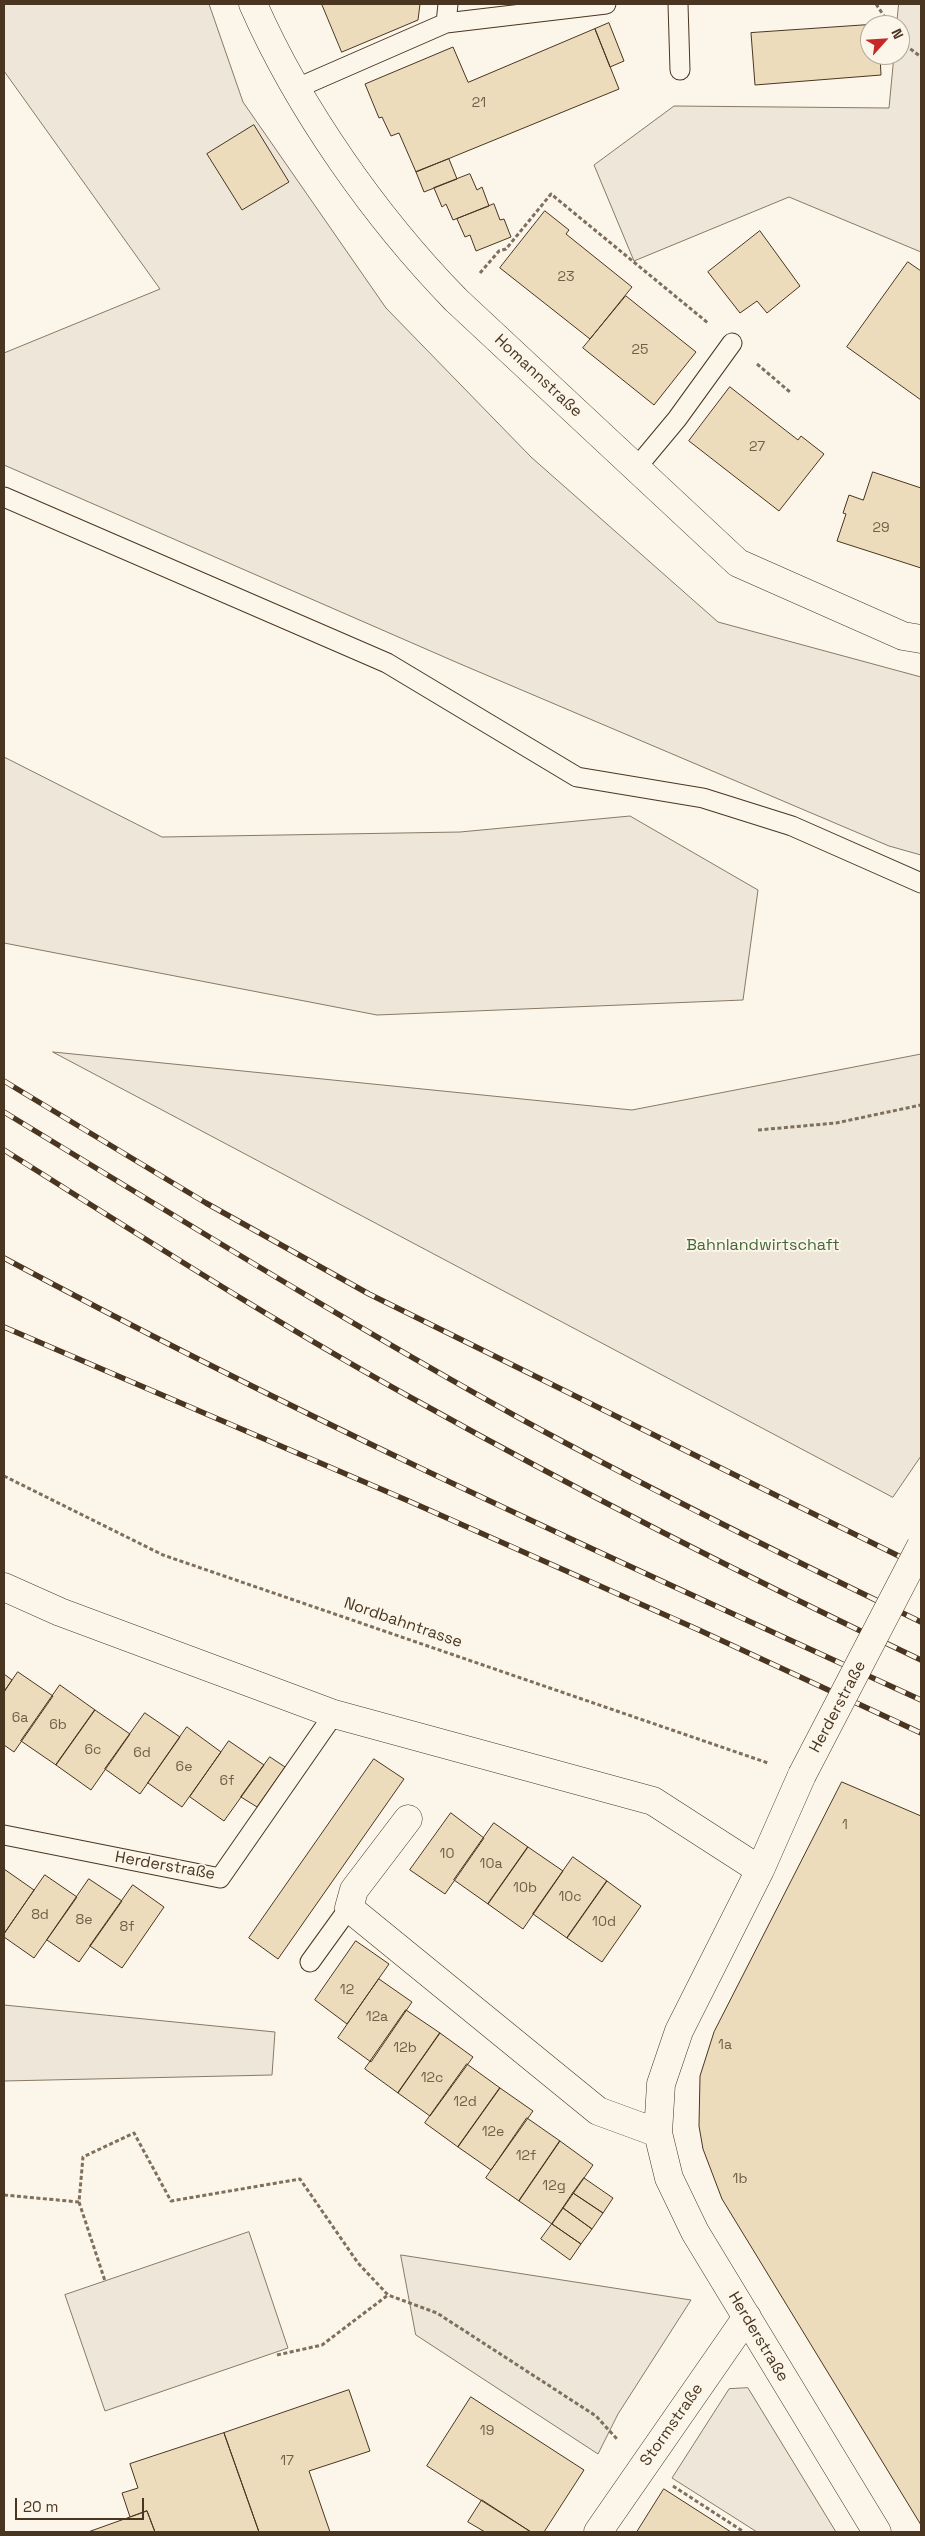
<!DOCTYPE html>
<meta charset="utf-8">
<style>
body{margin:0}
#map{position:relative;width:925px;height:2536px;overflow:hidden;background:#fbf6e9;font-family:"Space Grotesk",sans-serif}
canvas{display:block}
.frame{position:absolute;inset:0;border:5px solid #4a3520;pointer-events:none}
.north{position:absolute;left:860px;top:15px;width:50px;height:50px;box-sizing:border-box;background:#fbf6e9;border:1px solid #b4a999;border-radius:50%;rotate:64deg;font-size:14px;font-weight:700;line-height:20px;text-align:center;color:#4a3520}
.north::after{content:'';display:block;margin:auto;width:18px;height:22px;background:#c62828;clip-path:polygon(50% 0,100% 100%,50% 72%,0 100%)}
.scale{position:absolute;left:15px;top:2498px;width:129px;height:22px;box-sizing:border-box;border:2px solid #4a3520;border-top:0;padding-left:6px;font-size:15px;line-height:18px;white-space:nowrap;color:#4a3520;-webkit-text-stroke:4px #fbf6e9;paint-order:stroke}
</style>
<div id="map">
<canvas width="925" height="2536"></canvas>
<div class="frame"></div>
<div class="north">N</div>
<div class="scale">20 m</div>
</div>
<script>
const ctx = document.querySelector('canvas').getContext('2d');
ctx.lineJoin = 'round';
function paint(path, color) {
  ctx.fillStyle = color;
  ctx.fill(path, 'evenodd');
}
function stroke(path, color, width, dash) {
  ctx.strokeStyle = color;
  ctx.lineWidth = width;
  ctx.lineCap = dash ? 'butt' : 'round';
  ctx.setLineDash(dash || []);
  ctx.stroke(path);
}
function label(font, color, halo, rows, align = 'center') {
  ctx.font = font + ' "Space Grotesk",sans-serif';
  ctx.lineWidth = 4;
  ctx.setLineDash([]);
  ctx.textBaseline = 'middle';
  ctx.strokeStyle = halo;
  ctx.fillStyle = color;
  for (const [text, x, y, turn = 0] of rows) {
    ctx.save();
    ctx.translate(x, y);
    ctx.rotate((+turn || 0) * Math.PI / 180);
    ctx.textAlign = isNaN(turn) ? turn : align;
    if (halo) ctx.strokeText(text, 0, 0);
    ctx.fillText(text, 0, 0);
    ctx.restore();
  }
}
const green = new Path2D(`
 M4 4H209L243 102 386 308 531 457 718 622 921 677V855L889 846 458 663 4 465V353L160 289 4 71Z
 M899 4H921V252L789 197 634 261 594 165 674 106 889 108 894 55H900V25H897Z
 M4 757 162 837 460 832 630 816 758 890 743 1000 377 1015 4 943Z
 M53 1052 632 1110 921 1054V1456L893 1497Z
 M4 2005 275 2032 272 2075 4 2081Z
 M249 2232 288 2348 105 2411 65 2295Z
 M401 2255 691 2300 618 2414 598 2454 416 2335Z
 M748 2388 836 2532H757L672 2478 729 2389Z`);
paint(green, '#ede6d9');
stroke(green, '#887966', 1);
const building = new Path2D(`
 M322 4H420L418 20 342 52Z
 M609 23 624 61 610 67 595 29Z
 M877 24 870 25V55H880L881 75 755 85 751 33Z
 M595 29 619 89 416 172 399 133 391 136 382 117 379 118 365 84 453 47 468 82Z
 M254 125 289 182 242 210 207 154Z
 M449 159 457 179 424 192 416 172Z
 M470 174 477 190 482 187 489 206 453 220 446 204 442 207 434 188Z
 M494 204 500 220 504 219 511 237 476 251 470 235 465 237 457 219Z
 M545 211 569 230 566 234 632 287 590 339 500 268Z
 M760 231 800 286 767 313 757 301 740 313 708 272Z
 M908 262 921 271V400L847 347Z
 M626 296 696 352 654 405 583 348Z
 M730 387 798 440 801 436 824 454 779 511 689 441Z
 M873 472 921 488V568L837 541 846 514 843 513 849 495 863 500Z
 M18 1672 53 1696 14 1752 4 1745V1692Z
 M4 1674 12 1680 4 1692Z
 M60 1685 95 1710 56 1765 21 1741Z
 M95 1710 130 1734 91 1790 56 1765Z
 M145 1713 180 1737 140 1794 105 1769Z
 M187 1727 221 1752 182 1807 148 1783Z
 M229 1741 264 1765 224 1821 190 1797Z
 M270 1757 285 1767 257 1807 241 1797Z
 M374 1759 404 1779 278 1959 249 1938Z
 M842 1782 921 1816V2525L722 2199 703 2149 699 2126 700 2076 714 2032Z
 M451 1813 484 1838 445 1894 410 1870Z
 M494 1823 528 1847 488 1904 454 1880Z
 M528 1847 563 1871 523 1929 488 1904Z
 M573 1857 607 1881 567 1938 533 1914Z
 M4 1869 34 1890 4 1934Z
 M45 1875 77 1897 34 1958 4 1937V1934Z
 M89 1879 122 1901 79 1962 47 1940Z
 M607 1881 641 1906 602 1962 567 1938Z
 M133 1885 164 1907 122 1968 90 1946Z
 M356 1941 389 1964 347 2024 315 2000Z
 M379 1979 412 2002 371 2062 338 2038Z
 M406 2010 440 2033 398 2093 365 2069Z
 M440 2033 473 2057 430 2116 398 2093Z
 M467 2064 500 2088 458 2147 425 2123Z
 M500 2088 533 2111 491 2170 458 2147Z
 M527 2118 560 2141 519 2201 486 2178Z
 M560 2141 593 2165 552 2224 519 2201Z
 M584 2178 613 2198 603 2213 573 2193Z
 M573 2193 603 2213 592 2229 563 2208Z
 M563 2208 592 2229 581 2244 552 2224Z
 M552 2224 581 2244 570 2260 541 2239Z
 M349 2390 370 2451 309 2471 330 2532H259L224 2433Z
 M471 2397 584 2470 544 2532H531L427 2466Z
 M224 2433 259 2532H155L147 2511 130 2517 122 2493 138 2488 130 2464Z
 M664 2489 731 2532H637Z
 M482 2500 531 2532H485L468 2522Z
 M147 2511 155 2532H88L130 2517Z`);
paint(building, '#ecdcbc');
stroke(building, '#4a3520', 1);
const lane = new Path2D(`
 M678 4 680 70
 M446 23 606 4
 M295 89 446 23 448 4
 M637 467 677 419 732 343
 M4 497 387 663 577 777 703 798 792 826 921 883
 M4 1835 220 1878 334 1714
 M310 1962 349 1908`);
const street = new Path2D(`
 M253 4C299 109 376 218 456 300L738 563 903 636 921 639
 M4 1587 60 1612 334 1714 653 1801 760 1870
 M802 1775 760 1870 679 2031 661 2084 658 2133 669 2178 695 2232 877 2532
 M408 1819 354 1890 349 1908 598 2111 658 2133
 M598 2532 747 2317`);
stroke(lane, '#4a3520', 21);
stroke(street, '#4a3520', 29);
stroke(new Path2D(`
 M876 4 890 25
 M900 41 921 57
 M480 273 499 251 506 249 551 194 708 323
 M757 364 790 392
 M758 1130 836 1123 921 1105
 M4 1476 163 1555 768 1763
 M4 2195 79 2202 83 2157 134 2133 171 2201 300 2179 358 2263 388 2295 437 2313 596 2416 617 2439
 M79 2202 105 2281
 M277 2355 322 2345 388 2295
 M673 2486 744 2532`), '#7f6f5c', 3, [4, 2.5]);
stroke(lane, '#fbf6e9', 19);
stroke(street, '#fbf6e9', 28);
const rail = new Path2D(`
 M4 1081 206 1203 369 1294 921 1567
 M4 1112C175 1216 346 1322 521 1419 653 1491 787 1557 921 1622
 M4 1150C141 1236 277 1324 419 1402 584 1494 751 1579 921 1660
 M4 1258C303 1419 613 1559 921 1700
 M4 1327 411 1502 699 1630 921 1733`);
stroke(rail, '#4a3520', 5.5);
stroke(rail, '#fbf6e9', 4, [11]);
const streetBridge = new Path2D(`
 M802 1775 921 1546`);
stroke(streetBridge, '#4a3520', 29, []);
stroke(streetBridge, '#fbf6e9', 28);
label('14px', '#725f47', null, [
 ["21",479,103],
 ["23",566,277],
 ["25",640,350],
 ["27",757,447],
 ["29",881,528],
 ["6a",20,1718],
 ["6b",58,1725],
 ["6c",93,1750],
 ["6d",142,1753],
 ["6e",184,1767],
 ["6f",227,1781],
 ["1",845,1825],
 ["10",447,1854],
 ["10a",491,1864],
 ["10b",525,1888],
 ["10c",570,1897],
 ["8d",40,1915],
 ["8e",84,1920],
 ["10d",604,1922],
 ["8f",127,1927],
 ["12",347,1990],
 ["12a",377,2017],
 ["1a",725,2045],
 ["12b",405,2048],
 ["12c",432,2078],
 ["12d",465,2102],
 ["12e",493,2132],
 ["12f",526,2156],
 ["1b",740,2179],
 ["12g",554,2186],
 ["19",487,2431],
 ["17",287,2461]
]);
label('16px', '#4a3520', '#fbf6e9', [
 ["Homannstraße",538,376,43],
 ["Nordbahntrasse",403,1623,19],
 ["Herderstraße",838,1707,-62],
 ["Herderstraße",165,1866,10],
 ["Herderstraße",758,2337,59],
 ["Stormstraße",672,2425,-55]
]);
label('16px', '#436837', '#fbf6e9', [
 ["Bahnlandwirtschaft",763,1246]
]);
</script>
